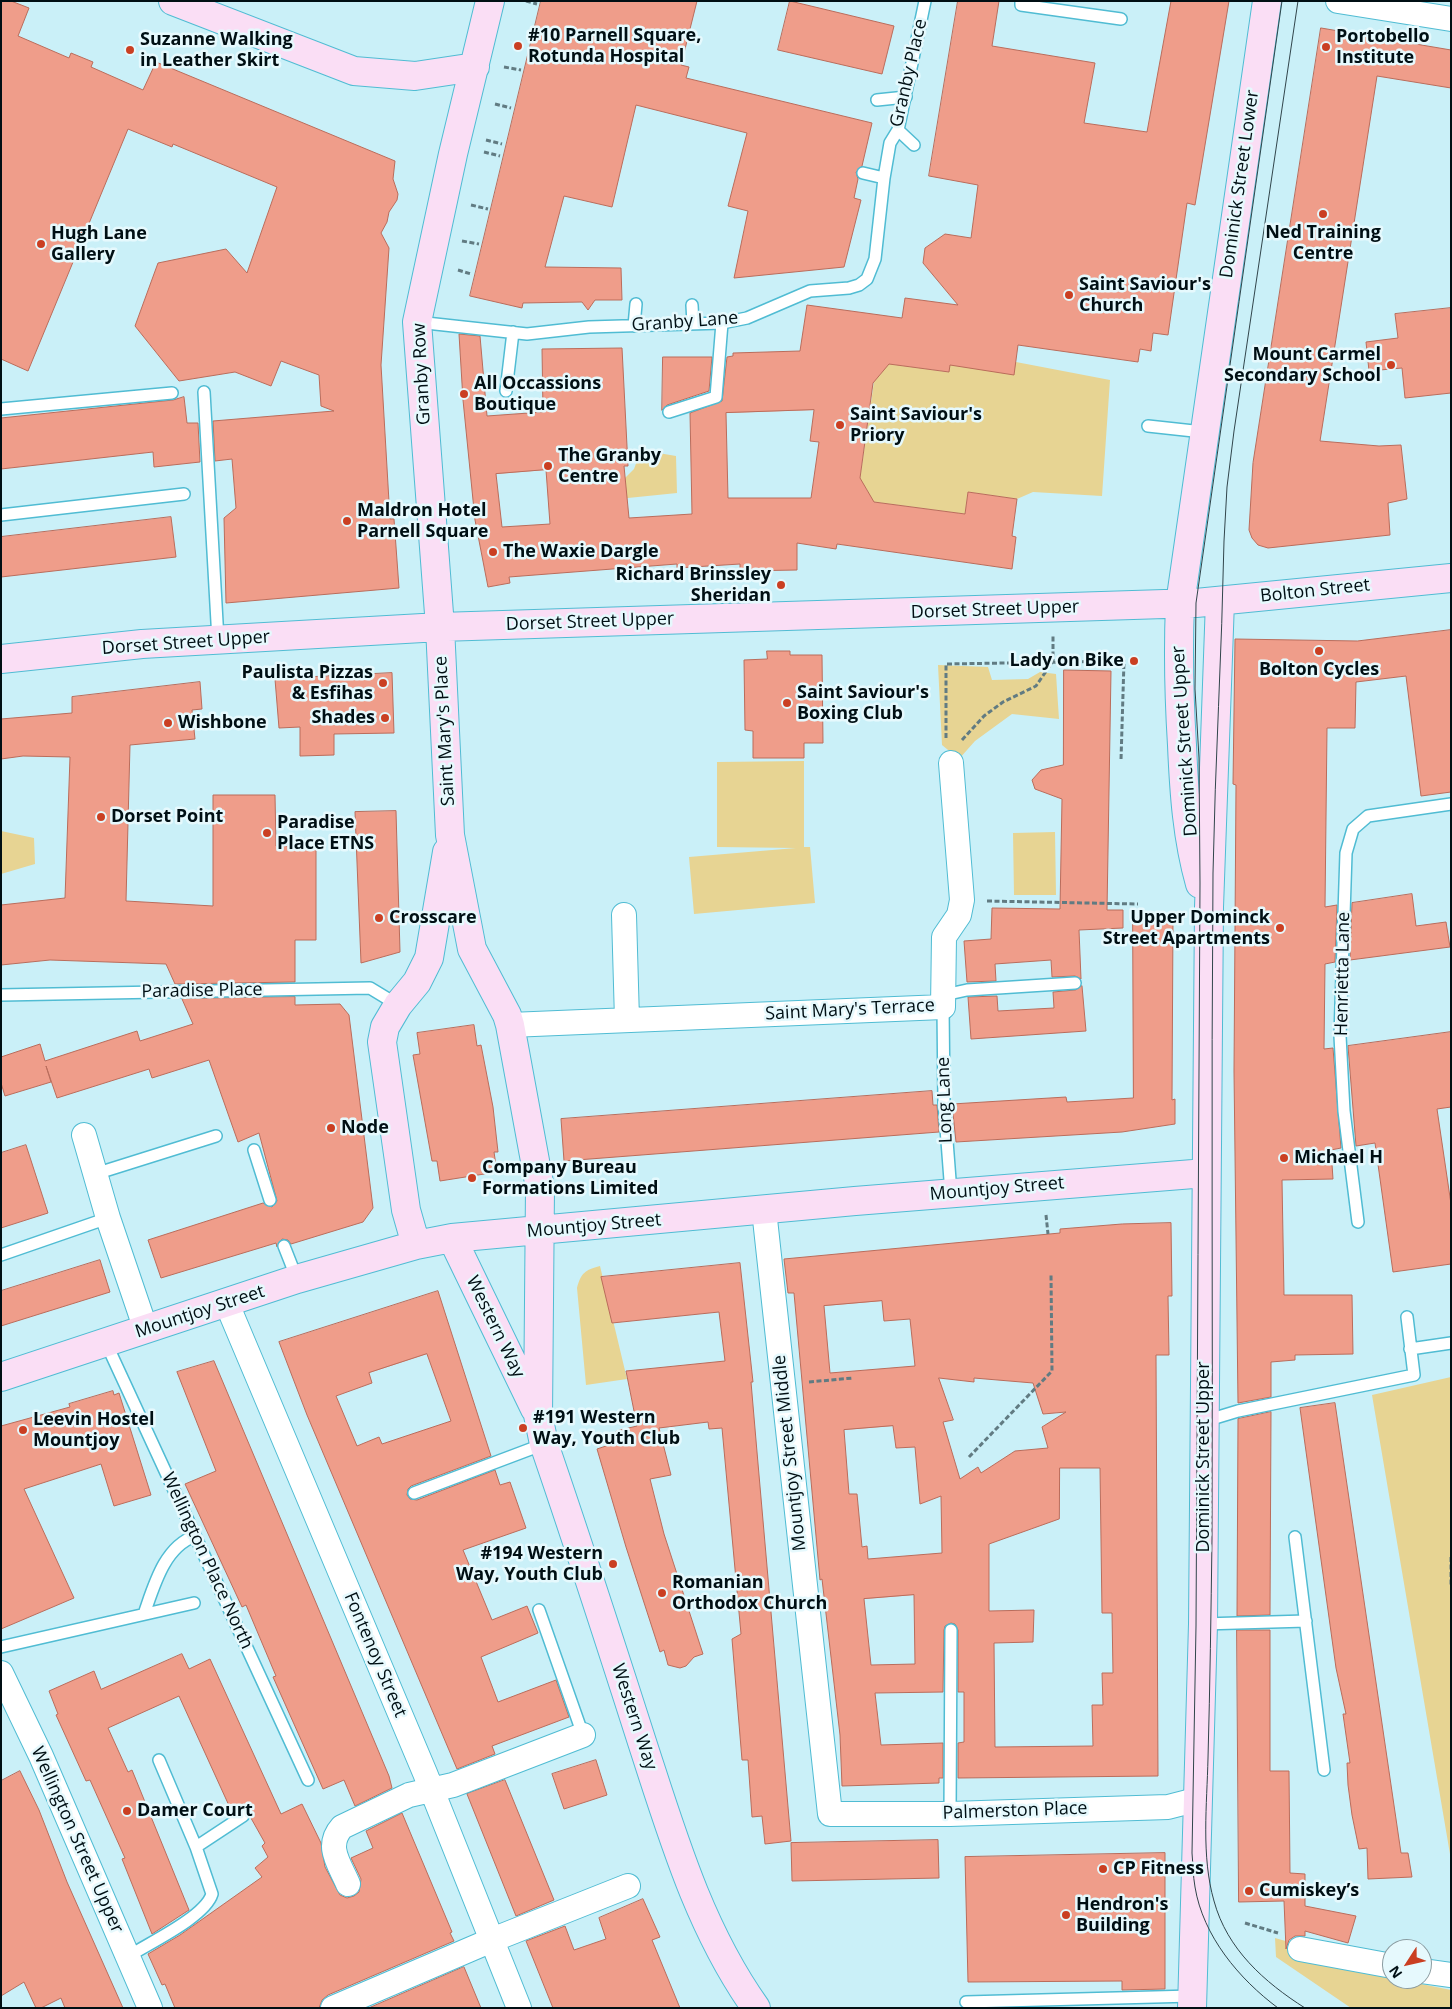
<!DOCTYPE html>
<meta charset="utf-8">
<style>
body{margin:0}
#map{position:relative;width:1452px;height:2009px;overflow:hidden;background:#caf0f8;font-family:"Open Sans",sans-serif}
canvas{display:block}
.frame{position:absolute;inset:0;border:2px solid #000f14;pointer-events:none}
.north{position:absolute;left:1382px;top:1939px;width:50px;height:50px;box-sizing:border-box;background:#e6f9fd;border:1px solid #8a9ba0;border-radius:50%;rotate:235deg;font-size:14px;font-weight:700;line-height:20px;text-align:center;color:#000f14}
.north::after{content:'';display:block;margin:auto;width:18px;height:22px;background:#ca3f22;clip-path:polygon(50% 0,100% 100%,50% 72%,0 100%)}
</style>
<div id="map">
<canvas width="1452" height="2009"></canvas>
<div class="frame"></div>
<div class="north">N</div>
</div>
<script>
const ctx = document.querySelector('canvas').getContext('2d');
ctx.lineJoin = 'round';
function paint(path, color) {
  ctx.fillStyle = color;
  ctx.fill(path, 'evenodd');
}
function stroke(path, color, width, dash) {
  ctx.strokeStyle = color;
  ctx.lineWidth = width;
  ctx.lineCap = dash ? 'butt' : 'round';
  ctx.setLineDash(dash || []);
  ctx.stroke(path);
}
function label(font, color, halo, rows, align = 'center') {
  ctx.font = font + ' "Open Sans",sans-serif';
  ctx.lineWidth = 5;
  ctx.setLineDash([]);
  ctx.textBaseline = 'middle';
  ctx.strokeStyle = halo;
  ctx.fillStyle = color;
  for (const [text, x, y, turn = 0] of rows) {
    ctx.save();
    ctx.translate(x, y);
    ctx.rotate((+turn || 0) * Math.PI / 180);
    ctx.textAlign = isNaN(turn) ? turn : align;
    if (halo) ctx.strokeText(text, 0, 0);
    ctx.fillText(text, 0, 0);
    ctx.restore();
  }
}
paint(new Path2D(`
 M950 359 1016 362 1110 380 1102 496 1033 492 1017 499 968 492 965 514 867 501 868 491 864 486 859 485 875 375H880L885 363 948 372Z
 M641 450 676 456 677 493 618 499V485L634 469Z
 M938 665 988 667 992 680 1028 679 1040 672 1056 674 1059 719 1012 714 975 741 959 759 942 745Z
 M804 761V847H810L815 903 694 914 689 857 796 848 717 847V762Z
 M1 831 34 838 35 864 1 874Z
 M1055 832 1056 895H1014L1013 833Z
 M600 1266 627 1379 586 1385 577 1288C581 1273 585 1270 600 1266Z
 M1451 1377V1860L1372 1395Z
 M1275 1938 1296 1944 1298 1959 1451 1990V2008H1351L1276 1957Z`), '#e7d493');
const building = new Path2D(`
 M1 1H11L29 8 18 36 69 58 71 53 93 62 91 67 143 90 156 62 395 161 393 179 398 194 397 200 389 212 387 222 381 233 389 248 381 365 390 519H394L399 588 226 603 224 518 236 508 232 459 215 461 213 421 334 411 321 406 319 375 281 361 271 386 235 372 179 381 135 326 158 263 226 249 247 273 277 187 173 144 172 147 128 129 28 371 1 359Z
 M541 1H697L681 65 689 67 686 78 872 123 862 166 856 172 858 179 854 198 861 200 844 267 734 278 748 211 728 206 747 133 636 105 612 207 564 196 545 267 621 268 622 300H595L588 310 582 302 523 303 522 308 470 296Z
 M790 1 894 26 882 74 778 50Z
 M958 1H999L992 46 1095 63 1084 123 1147 132 1171 1H1229L1195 205 1187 203 1168 335 1153 333 1151 351 1140 349 1138 362 1018 345 1014 375 950 365 949 372 889 364 873 383 860 478 874 502 965 514 968 492 1017 499 1012 536 1016 537 1012 569 837 544 836 549 797 543V570L740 571V564L677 568V564L509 577 510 583 488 587 475 520 463 400 459 334 480 336 487 416 543 412 542 349 622 348 628 466H624L629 518 692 514 690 413 722 401 727 357 733 356V353L800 351 807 305 902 318 905 298 958 305 923 263 925 248 945 234 971 238 978 185 929 176ZM814 410 810 441 819 442 811 498H728L726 413ZM546 470 550 524 502 527 496 474Z
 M1321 28 1451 50V88L1377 76 1320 441 1379 446 1401 445 1407 499 1388 503 1390 535 1268 548 1258 545 1252 538 1249 530 1253 463Z
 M1451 308V393L1405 398 1402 368 1369 371 1366 342 1398 338 1395 314Z
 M663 357H712L709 391 667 405 662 410Z
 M184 397 187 423H198L200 462 154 467 153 452 1 469V418L173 400Z
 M171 517 176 557 1 577V537Z
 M1451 630V792L1421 796 1406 676 1356 682 1355 728H1327L1325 907 1337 905 1335 962 1325 964 1324 1049 1333 1048 1341 1148 1331 1150 1333 1179 1282 1180 1284 1295H1352L1353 1354 1295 1355V1360L1271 1362V1397L1238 1403 1234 1071 1236 785 1233 784 1235 639 1357 641Z
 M767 651H790V655H822L823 743H804V758H753V731L745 730 744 660 767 659Z
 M1064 670 1111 671 1107 910H1123V928L1079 930 1081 979 1075 976 1052 977 1051 960 995 964 996 981 967 982 964 941 991 939 992 908 1060 909 1062 799 1035 789 1032 780 1041 770 1063 765Z
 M392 673 394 733 334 734V755L300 756V727L279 728 275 679Z
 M200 682 202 709 192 710 195 739 130 745 126 901 213 906V795H275L276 846H316V940H295V982L175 984 166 964 50 960 1 965V905L65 898 70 757 23 756 1 759V719L72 713V697Z
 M396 811 400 952 361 963 355 812Z
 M1412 894 1416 926 1446 922 1450 947 1350 960 1352 903Z
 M1133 917H1173L1172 1100 1175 1099V1124L1122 1132 956 1142 952 1104 1066 1097 1067 1102 1133 1098Z
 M1082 986 1086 1031 971 1039 968 997 997 996 998 1011 1054 1008 1053 992 1075 990Z
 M295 997V1005L340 1004 349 1015 373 1208 363 1222 291 1244 288 1240 282 1239 277 1247 276 1243 161 1278 148 1240 263 1203 272 1207 277 1201 259 1133 238 1142 209 1060 152 1078 149 1069 57 1098 46 1066 51 1082 5 1096 1 1083V1057L40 1044 45 1061 137 1031 140 1041 193 1024 182 999Z
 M474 1025 477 1046 481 1045 493 1107 498 1152H494L497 1172 440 1181 437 1161H432L413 1055 420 1054 417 1033Z
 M1451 1032V1107L1437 1109 1451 1204V1264L1393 1272 1375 1143 1356 1146 1348 1046Z
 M932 1091 933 1105H937L939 1132 564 1161 561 1119Z
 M26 1145 48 1213 1 1228V1153Z
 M1171 1223 1172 1296H1168L1169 1355H1156L1158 1776 958 1778V1743L964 1742V1692H958V1630L955 1624 951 1623 945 1626 944 1630 943 1692 875 1693 881 1745 943 1743V1778H939V1783L842 1786 840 1735 822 1579 820 1580 794 1293H788L784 1259 1060 1233V1229L1122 1224ZM882 1301 884 1321 910 1319 915 1366 830 1373 824 1306ZM939 1378 974 1382V1378L1033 1383 1043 1414 1066 1412 1042 1427 1048 1448 1015 1451 981 1473 978 1467 960 1479 943 1422 953 1420ZM893 1426 896 1448 915 1447 920 1504 941 1496 942 1553 868 1559 867 1546 862 1547 857 1494H849L844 1430ZM1060 1468H1100L1102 1613H1112L1113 1673H1102L1103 1705H1092L1093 1746 995 1747 994 1643 1033 1642 1034 1610 989 1611V1544L1059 1519ZM914 1595 915 1664 871 1665 864 1599Z
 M100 1260 110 1292 1 1326V1291Z
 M740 1263 753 1382H751L757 1452 791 1841 765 1844 762 1816 752 1817 748 1760H742L732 1639 741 1634 722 1428 709 1429 708 1422 659 1428 671 1475 650 1479 664 1534 703 1654 694 1657 686 1666 680 1668 668 1665 664 1650 660 1652 626 1547 597 1449 609 1445 608 1442 619 1439 616 1431 637 1426 626 1371 725 1361 719 1312 612 1323 601 1277Z
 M438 1291 491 1456 411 1486 408 1489 407 1495 410 1499 417 1500 495 1470 500 1485 510 1482 526 1528 463 1550 492 1620 527 1606 538 1633 481 1657 498 1702 556 1680 569 1717 492 1746 495 1754 457 1769 307 1415 279 1342ZM427 1354 451 1421 382 1444 379 1437 357 1446 336 1396 372 1383 369 1373Z
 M214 1361 389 1776 392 1788 355 1806 344 1780 323 1789 273 1677 276 1676 246 1605 242 1607 185 1484 216 1471 177 1372Z
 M113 1391 114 1395 119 1393 151 1495 114 1506 101 1464 24 1489 74 1598 1 1629V1426L70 1407 69 1404Z
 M1335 1403 1401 1853H1408L1412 1877 1368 1879 1367 1848 1359 1849 1352 1815 1348 1785 1347 1763H1350L1343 1714H1346L1336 1668 1300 1408Z
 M1271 1412 1270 1615 1237 1616 1238 1419Z
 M1237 1630H1270V1771H1289L1290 1873 1305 1874V1906L1356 1916 1348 1943 1305 1931V1936H1295L1289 1940 1286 1949 1284 1901 1239 1902Z
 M182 1654 189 1669 210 1659 281 1814 302 1804 321 1843 325 1867 340 1895 347 1898 354 1896 359 1892 361 1879 351 1858 373 1848 366 1831 402 1813 452 1932 450 1933 454 1941 328 1995 322 2000 319 2008H175L165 1984 162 1985 148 1954 180 1935 262 1877 255 1868 268 1857 262 1846 265 1843 243 1804 231 1810 179 1696 108 1728 128 1772 132 1770 189 1910 152 1934 122 1859 125 1858 90 1780 86 1781 56 1715 58 1714 49 1691 94 1671 101 1689Z
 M596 1760 607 1795 564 1809 552 1774Z
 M20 1771 39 1810 67 1882 123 2008H65L61 1998 41 2008H36L24 1982 1 1996V1781Z
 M505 1780 554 1900 516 1916 467 1794Z
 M938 1840 939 1878 792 1881 791 1843Z
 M1165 1853V1989L1122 1990V1981L968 1982 965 1857Z
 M643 1899 660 1937 652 1940 680 2008H553L526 1941 565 1926 574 1950 606 1939 599 1918Z
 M464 1967 481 2008H369Z`);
paint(building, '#ef9d8a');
stroke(building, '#ba6c5b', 1);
const lane = new Path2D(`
 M1021 1V5L1121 19
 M877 100 906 97
 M898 130 914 145
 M863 173 884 178
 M692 305 693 324
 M417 322 527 334 589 327 722 323 747 318 810 291 849 288 859 285 867 279 875 259 884 178 890 143 898 130 925 1
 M634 326 636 304
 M506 391 513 332
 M204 392 218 640
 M1 409 172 393
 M669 412 716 397 722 323
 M1148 426 1203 432
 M1 515 184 494
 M1 995 370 988 398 1005
 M944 995 967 990 1075 983
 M943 1007 944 1102 951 1193
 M254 1150 270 1200
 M95 1174 216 1136
 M1358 1222 1344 1111 1340 1036 1346 853 1353 829 1368 816 1451 804
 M284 1246 297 1279
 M1 1255 108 1218
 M106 1343 308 1780
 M1410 1349 1451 1343
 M1205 1421 1238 1411 1414 1375 1407 1317
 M414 1493 544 1444
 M1295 1537 1324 1770
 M539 1610 583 1735
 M144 1614C154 1586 164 1547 195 1536
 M1203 1624 1306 1621
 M1 1647 194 1603
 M950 1814 951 1630
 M196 1847 243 1816
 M129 1956C149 1943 205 1917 212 1894L196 1847 159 1760
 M966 2002 1192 1996`);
const street = new Path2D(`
 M1338 1 1451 19
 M624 915 627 1020
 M510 1025 943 1007 944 937 959 915 962 900 951 763
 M84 1135 108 1218 146 1330
 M764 1210 830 1814H950L1168 1807 1199 1799
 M227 1304 425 1773 519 2008
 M1 1673 41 1756 150 2008
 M348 1884C339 1863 325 1846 342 1827L409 1795 453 1785 583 1735
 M1300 1949 1392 1966
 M1422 1971 1451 1975
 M333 2008 492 1940 628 1886`);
const secondary = new Path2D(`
 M173 1 354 71 415 76 475 67
 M490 1 453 154 417 322 440 627 450 835 472 949 507 1015 510 1025 540 1188 538 1415 544 1444C578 1543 610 1642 642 1742 672 1834 699 1928 756 2008
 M1 659 142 644 440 627 1196 603 1451 578
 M1200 884C1187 838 1184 792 1182 745 1179 697 1178 651 1180 604L1267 1
 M452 1238 535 1409
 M416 1245 406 1210 382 1042 385 1027 398 1005 417 982 429 958 447 852
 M1 1377 297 1279 416 1245 452 1238 855 1201 1206 1173
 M1192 2008 1203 1624 1209 907 1220 601`);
stroke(lane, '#50bcd3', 14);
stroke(street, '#50bcd3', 26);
stroke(secondary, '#50bcd3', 30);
stroke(new Path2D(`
 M526 1 537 4
 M504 67 521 70
 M495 104 511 108
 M486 140 502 144
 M484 152 500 156
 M471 205 488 209
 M462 241 479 244
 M458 270 471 274
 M946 738V664L1124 661 1121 760
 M962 740 984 716 1003 702 1036 686 1053 661V635
 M987 901 1138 904
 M1046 1215 1048 1234
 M809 1382 853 1378
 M969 1457 1052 1371 1051 1274
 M1451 1557V1586
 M1245 1923 1278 1933`), '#617b82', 3, [5, 2.5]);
stroke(lane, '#fff', 11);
stroke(street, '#fff', 24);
stroke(secondary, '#fadef5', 28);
stroke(new Path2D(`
 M1298 1 1234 431 1227 487 1224 541C1222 651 1215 762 1213 873 1211 1095 1213 1317 1212 1539 1211 1612 1210 1685 1208 1758 1207 1804 1201 1856 1214 1901 1227 1949 1264 1982 1305 2008
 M1278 2008C1239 1979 1203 1936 1195 1887 1193 1876 1193 1864 1192 1853L1196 1626 1200 883 1199 758 1195 689 1196 603 1282 1`), '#31454b', 1);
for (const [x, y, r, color] of [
 [518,46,5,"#ca3f22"],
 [1326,47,5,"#ca3f22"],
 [130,50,5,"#ca3f22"],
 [1323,214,5,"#ca3f22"],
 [41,244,5,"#ca3f22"],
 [1069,295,5,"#ca3f22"],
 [1391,365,5,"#ca3f22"],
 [464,394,5,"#ca3f22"],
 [840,425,5,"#ca3f22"],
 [548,466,5,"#ca3f22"],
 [347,521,5,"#ca3f22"],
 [493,552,5,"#ca3f22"],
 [781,585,5,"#ca3f22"],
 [1319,651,5,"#ca3f22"],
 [1134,661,5,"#ca3f22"],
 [383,683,5,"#ca3f22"],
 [787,703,5,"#ca3f22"],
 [385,718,5,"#ca3f22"],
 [168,723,5,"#ca3f22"],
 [101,817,5,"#ca3f22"],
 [267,833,5,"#ca3f22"],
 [379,918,5,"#ca3f22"],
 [1280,928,5,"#ca3f22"],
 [331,1128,5,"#ca3f22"],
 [1284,1158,5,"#ca3f22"],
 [472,1178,5,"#ca3f22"],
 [523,1428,5,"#ca3f22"],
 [23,1430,5,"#ca3f22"],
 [613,1564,5,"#ca3f22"],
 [662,1593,5,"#ca3f22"],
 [127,1811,5,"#ca3f22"],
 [1103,1869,5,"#ca3f22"],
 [1249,1891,5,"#ca3f22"],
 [1066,1915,5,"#ca3f22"]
]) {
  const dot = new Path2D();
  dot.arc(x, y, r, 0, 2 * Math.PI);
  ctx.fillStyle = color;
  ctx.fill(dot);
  stroke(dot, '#e6f9fd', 2);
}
label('bold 18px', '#000f14', '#e6f9fd', [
 ["#10 Parnell Square,",528,36],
 ["Rotunda Hospital",528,57],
 ["Portobello",1336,37],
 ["Institute",1336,58],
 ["Suzanne Walking",140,40],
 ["in Leather Skirt",140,61],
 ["Ned Training",1323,233,"center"],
 ["Centre",1323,254,"center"],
 ["Hugh Lane",51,234],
 ["Gallery",51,255],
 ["Saint Saviour's",1079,285],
 ["Church",1079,306],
 ["Mount Carmel",1381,355,"right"],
 ["Secondary School",1381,376,"right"],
 ["All Occassions",474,384],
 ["Boutique",474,405],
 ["Saint Saviour's",850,415],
 ["Priory",850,436],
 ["The Granby",558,456],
 ["Centre",558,477],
 ["Maldron Hotel",357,511],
 ["Parnell Square",357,532],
 ["The Waxie Dargle",503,552],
 ["Richard Brinssley",771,575,"right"],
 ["Sheridan",771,596,"right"],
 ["Lady on Bike",1124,661,"right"],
 ["Bolton Cycles",1319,670,"center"],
 ["Paulista Pizzas",373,673,"right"],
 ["& Esfihas",373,694,"right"],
 ["Saint Saviour's",797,693],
 ["Boxing Club",797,714],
 ["Shades",375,718,"right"],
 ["Wishbone",178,723],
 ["Dorset Point",111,817],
 ["Paradise",277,823],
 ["Place ETNS",277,844],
 ["Crosscare",389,918],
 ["Upper Dominck",1270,918,"right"],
 ["Street Apartments",1270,939,"right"],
 ["Node",341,1128],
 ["Michael H",1294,1158],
 ["Company Bureau",482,1168],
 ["Formations Limited",482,1189],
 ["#191 Western",533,1418],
 ["Way, Youth Club",533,1439],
 ["Leevin Hostel",33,1420],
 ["Mountjoy",33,1441],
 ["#194 Western",603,1554,"right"],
 ["Way, Youth Club",603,1575,"right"],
 ["Romanian",672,1583],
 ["Orthodox Church",672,1604],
 ["Damer Court",137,1811],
 ["CP Fitness",1113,1869],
 ["Cumiskey’s",1259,1891],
 ["Hendron's",1076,1905],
 ["Building",1076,1926]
], 'left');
label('18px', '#000f14', '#e6f9fd', [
 ["Granby Place",909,73,-77],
 ["Dominick Street Lower",1240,184,-82],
 ["Granby Lane",685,322,-4],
 ["Granby Row",422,374,-93],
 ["Bolton Street",1315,591,-6],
 ["Dorset Street Upper",995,610,-2],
 ["Dorset Street Upper",590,622,-2],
 ["Dorset Street Upper",186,643,-4],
 ["Saint Mary's Place",445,731,-93],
 ["Dominick Street Upper",1185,741,-94],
 ["Henrietta Lane",1343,974,-89],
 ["Paradise Place",202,991,-1],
 ["Saint Mary's Terrace",850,1010,-3],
 ["Long Lane",945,1100,-92],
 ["Mountjoy Street",997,1189,-5],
 ["Mountjoy Street",594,1226,-5],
 ["Mountjoy Street",200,1312,-18],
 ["Western Way",495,1327,64],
 ["Mountjoy Street Middle",790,1453,-96],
 ["Dominick Street Upper",1204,1457,-90],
 ["Wellington Place North",207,1561,65],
 ["Fontenoy Street",375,1655,67],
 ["Western Way",634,1717,72],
 ["Palmerston Place",1015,1811,-2],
 ["Wellington Street Upper",77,1840,66]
]);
</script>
